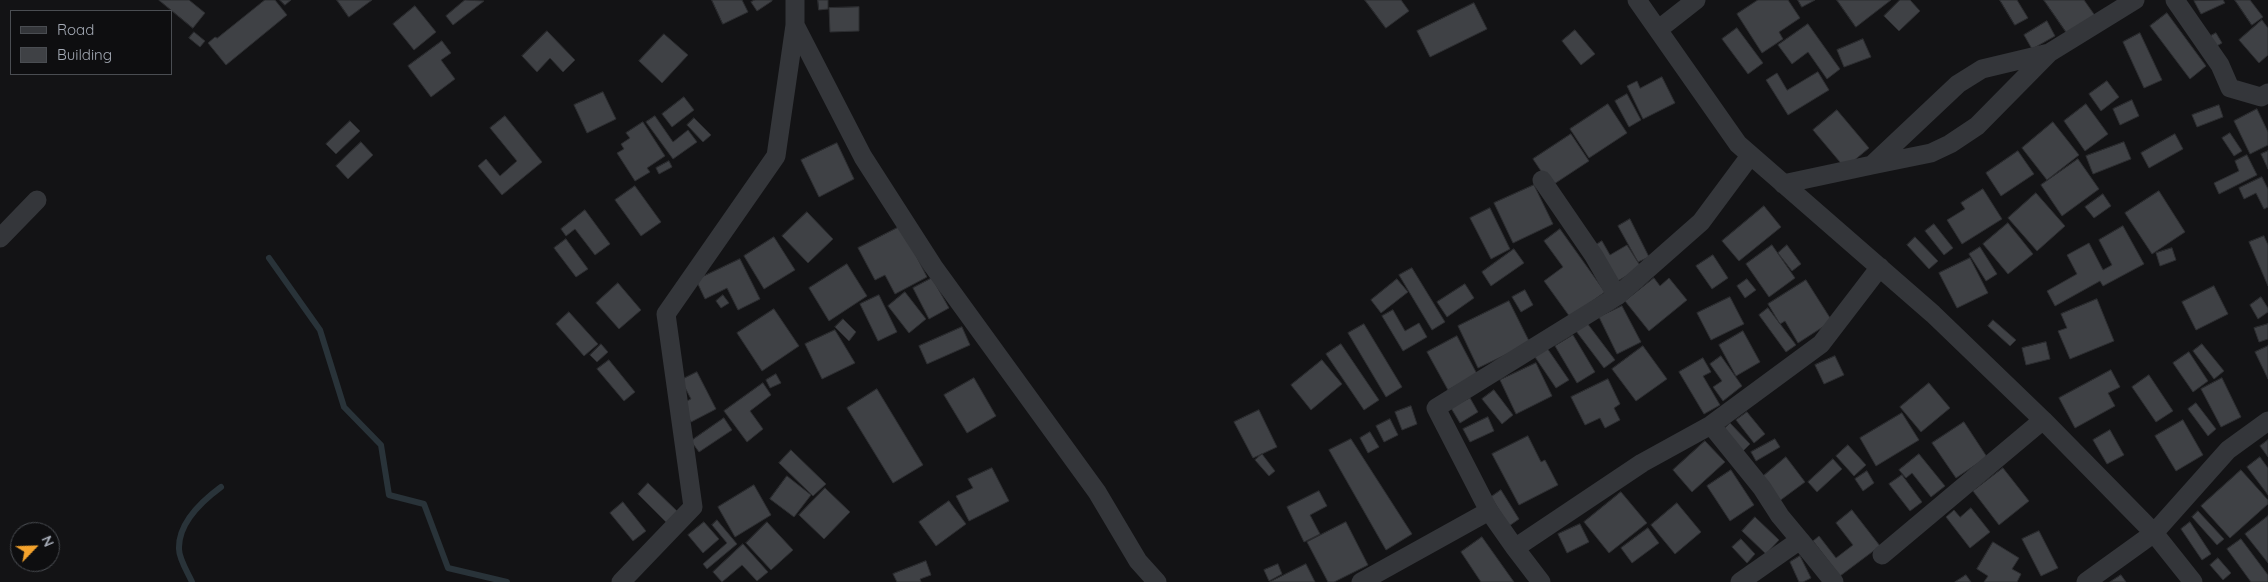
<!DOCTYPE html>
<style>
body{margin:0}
#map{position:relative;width:2268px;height:582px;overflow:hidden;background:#131315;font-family:Quicksand,sans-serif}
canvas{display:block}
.legend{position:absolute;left:10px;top:10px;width:162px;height:65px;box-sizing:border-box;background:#0e0e10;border:1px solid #4a4d52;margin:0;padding:6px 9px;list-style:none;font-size:15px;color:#a5abb6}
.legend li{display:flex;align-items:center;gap:10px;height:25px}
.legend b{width:25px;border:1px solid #4a4d52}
.north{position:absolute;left:10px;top:522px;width:50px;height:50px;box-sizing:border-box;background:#0e0e10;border:1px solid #4a4d52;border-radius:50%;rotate:66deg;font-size:14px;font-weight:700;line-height:20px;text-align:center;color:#a5abb6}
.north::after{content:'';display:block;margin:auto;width:18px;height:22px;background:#f5a32c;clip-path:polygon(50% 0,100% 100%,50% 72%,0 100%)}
</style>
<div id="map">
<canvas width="2268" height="582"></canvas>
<ul class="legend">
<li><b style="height:6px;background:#34363a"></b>Road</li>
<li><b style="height:14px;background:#3f4145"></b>Building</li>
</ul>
<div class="north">N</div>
</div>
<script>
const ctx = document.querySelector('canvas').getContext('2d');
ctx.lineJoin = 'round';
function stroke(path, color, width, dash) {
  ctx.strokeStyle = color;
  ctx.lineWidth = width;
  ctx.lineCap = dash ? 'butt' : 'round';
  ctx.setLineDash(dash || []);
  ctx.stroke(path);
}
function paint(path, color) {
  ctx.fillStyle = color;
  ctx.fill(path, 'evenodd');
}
stroke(new Path2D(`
 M269 258 320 330 344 407 381 445 389 495 424 504 448 568 507 582
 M192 582C188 573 179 559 179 549 178 523 202 501 221 487`), '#293339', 6);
const building = new Path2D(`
 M159 0H189L205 13 193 28Z
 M265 0H275L287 15 226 65 208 43 215 37 217 38Z
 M280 0H291L285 5Z
 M337 0H372L349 17Z
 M465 0 484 1 453 25 446 16Z
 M712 0H742L748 12 723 24Z
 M755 0H772V1L757 11 751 2Z
 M818 0H828V9L819 10Z
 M1365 0H1401L1409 11 1386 28Z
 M1758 0H1788L1800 18 1779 32 1783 39 1762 53 1737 14Z
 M1798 0H1815L1802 7Z
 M1837 0H1891L1856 27Z
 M1900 0H1910L1920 11 1899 31 1884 16Z
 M2000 0H2017L2028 18 2015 25Z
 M2044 0H2084L2096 17 2069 36Z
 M2223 0 2225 3 2201 14 2194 1Z
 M2235 0H2250L2263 17 2252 25Z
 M1474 3 1487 29 1430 57 1417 31Z
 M415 6 436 32 414 50 393 24Z
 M859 7V31L830 32 829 8Z
 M2167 13 2206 66 2190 79 2150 26Z
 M2262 20 2268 28V55L2259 63 2239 40Z
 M2047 21 2055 36 2032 49 2024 35Z
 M1808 24 1840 69 1827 79 1808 52 1792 64 1778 45Z
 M1737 28 1763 63 1748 74 1722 39Z
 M1575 30 1595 54 1581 65 1562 41Z
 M547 31 575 60 563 72 550 58 537 72 522 56Z
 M194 32 205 41 200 47 189 38Z
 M2140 33 2162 80 2144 88 2123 42Z
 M2216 33 2222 43 2213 48 2207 38Z
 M664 34 688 55 662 83 639 61Z
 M1863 39 1871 57 1844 67 1837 50Z
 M442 41 451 53 441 60 455 79 431 97 408 66Z
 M1818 72 1829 90 1788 115 1766 80 1777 73 1787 90Z
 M1662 77 1675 103 1643 119 1627 86 1637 81 1640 88Z
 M2107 81 2119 97 2101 111 2089 94Z
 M603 92 616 119 587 133 574 105Z
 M1627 94 1641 120 1629 127 1615 101Z
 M684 97 694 110 672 127 662 114Z
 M2132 100 2139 116 2120 125 2113 109Z
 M1608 104 1627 133 1589 158 1570 129Z
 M2086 104 2108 134 2085 151 2064 121Z
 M2219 105 2223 117 2197 127 2192 115Z
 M2257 109 2268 132V145L2250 154 2234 121Z
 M1837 110 1869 148 1845 168 1813 130Z
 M505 116 542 162 502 195 478 166 486 159 500 176 517 161 490 128Z
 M655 116 673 142 688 130 697 142 673 159 646 122Z
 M694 118 711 135 703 142 687 125Z
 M350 121 360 131 336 154 326 144Z
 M643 122 665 156 647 168 650 172 635 181 617 153 624 149 621 144 630 138 626 133Z
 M2053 122 2079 155 2047 180 2022 148Z
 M2230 133 2242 151 2234 156 2222 138Z
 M1571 134 1589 161 1551 186 1533 159Z
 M2175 134 2183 149 2149 168 2141 153Z
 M361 142 373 155 348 179 336 166Z
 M2124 142 2131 159 2093 174 2086 156Z
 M837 143 854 179 819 197 801 160Z
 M2018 151 2034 174 2001 196 1986 173Z
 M2268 151V169L2261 154Z
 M2247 155 2257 175 2219 194 2214 183 2239 171 2235 161Z
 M2078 159 2099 189 2062 216 2041 185Z
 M669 161 672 167 659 174 656 168Z
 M2262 177 2268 189V207L2264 209 2256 193 2244 199 2239 188Z
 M1534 185 1553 224 1513 243 1494 203Z
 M635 186 661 222 641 236 615 200Z
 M1983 189 2002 219 1962 244 1947 220 1965 209 1961 203Z
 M2159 191 2185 232 2152 254 2125 213Z
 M2036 193 2065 226 2037 251 2008 218Z
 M2103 194 2111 206 2094 218 2085 207Z
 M1764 206 1781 227 1739 261 1722 241Z
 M1490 208 1510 249 1491 259 1470 218Z
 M585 210 610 244 595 255 575 229 566 236 561 229Z
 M807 212 833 239 808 263 782 236Z
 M1630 219 1649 257 1638 262 1618 226Z
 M2008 223 2033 254 2008 274 1983 244Z
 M1934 224 1953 248 1944 255 1925 231Z
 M901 226 927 277 895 294 885 275 875 280 858 248Z
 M2123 226 2144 264 2103 286 2100 281 2055 306 2047 291 2077 274 2067 255 2089 243 2103 270 2112 265 2099 240Z
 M1560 229 1605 292 1570 317 1544 281 1563 267 1544 241Z
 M2264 236 2268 245V286L2249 242Z
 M774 237 795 270 764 289 744 256Z
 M1915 237 1938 261 1929 269 1907 245Z
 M566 239 588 269 576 277 554 248Z
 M1602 241 1610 255 1627 245 1641 267 1613 284 1591 248Z
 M1772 245 1795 278 1769 297 1746 264Z
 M1787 245 1801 264 1792 271 1778 253Z
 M1980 247 1997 274 1986 281 1969 254Z
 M2172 248 2176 260 2160 266 2156 253Z
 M1514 249 1524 263 1491 286 1482 272Z
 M1713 255 1728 278 1712 289 1696 266Z
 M1970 258 1988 293 1957 308 1939 273Z
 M740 259 760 299 738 310 727 288 705 299 696 280Z
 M847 264 867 296 829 321 809 288Z
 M1412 268 1445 322 1432 330 1399 275Z
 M932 278 949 308 929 319 913 288Z
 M1654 278 1660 286 1669 278 1687 300 1649 331 1625 301Z
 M1397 279 1408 292 1381 313 1371 300Z
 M1747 279 1756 290 1745 298 1737 286Z
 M1806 280 1832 321 1798 343 1785 321 1780 324 1768 304Z
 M618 283 641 310 619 329 596 303Z
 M1465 284 1474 298 1447 317 1437 302Z
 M2214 286 2228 314 2196 330 2182 302Z
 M1525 290 1533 305 1521 312 1512 297Z
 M905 292 926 319 909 333 888 306Z
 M723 295 729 303 721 308 716 301Z
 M879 295 897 332 878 341 860 304Z
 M1730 297 1744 324 1711 340 1697 313Z
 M2261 297 2268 308V312L2258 319 2250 305Z
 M2097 299 2114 341 2070 359 2058 331 2067 328 2061 314Z
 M1509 301 1530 343 1478 368 1458 326Z
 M1622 306 1641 342 1617 354 1599 317Z
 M1768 308 1796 345 1786 352 1759 315Z
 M774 309 799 346 762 371 737 333Z
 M1393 310 1405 331 1419 323 1427 337 1403 351 1382 316Z
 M569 312 598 344 584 356 556 324Z
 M843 319 856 332 849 341 835 327Z
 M1993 320 2016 340 2010 346 1988 326Z
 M1587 323 1615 360 1604 368 1576 331Z
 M1364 324 1402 387 1386 397 1348 333Z
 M2268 324V339L2259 342 2254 328Z
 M962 327 970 345 927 364 919 346Z
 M835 330 855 363 822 379 805 344Z
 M1743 331 1760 362 1736 376 1719 345Z
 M1573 335 1595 372 1577 383 1555 346Z
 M1457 336 1477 374 1448 390 1427 352Z
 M2046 342 2050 359 2026 365 2022 348Z
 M601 344 608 352 597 362 590 355Z
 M1341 344 1379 400 1364 410 1326 354Z
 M2202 344 2224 371 2214 379 2193 351Z
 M1643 346 1667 379 1636 401 1612 369Z
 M2268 346V379L2255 352Z
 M1547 348 1569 380 1556 388 1535 357Z
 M2189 352 2208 381 2193 392 2173 363Z
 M1721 356 1742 386 1723 401 1713 387 1722 381 1710 364Z
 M1835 356 1844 375 1824 384 1815 365Z
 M1703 358 1711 372 1703 376 1720 405 1704 414 1679 372Z
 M609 360 635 392 624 401 597 369Z
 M1322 360 1342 384 1311 410 1291 385Z
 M1536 363 1552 396 1516 414 1500 380Z
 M2111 370 2120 387 2108 393 2115 406 2075 428 2059 398Z
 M697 372 716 409 691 422 681 404 691 399 681 380Z
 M776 374 781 383 770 388 766 380Z
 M2149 375 2173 411 2156 422 2132 387Z
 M974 378 996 416 967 433 944 395Z
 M2222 378 2241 417 2221 427 2201 389Z
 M1608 379 1620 404 1614 408 1620 420 1605 428 1600 418 1585 425 1571 397Z
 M763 383 771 395 750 411 763 429 747 442 724 411Z
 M1929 383 1950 408 1921 432 1900 407Z
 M877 389 923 465 893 483 847 408Z
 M1494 390 1513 415 1502 424 1482 399Z
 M1470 398 1478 412 1460 423 1451 408Z
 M2196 403 2216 429 2208 436 2188 409Z
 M1411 406 1417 424 1402 430 1395 412Z
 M1259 410 1277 447 1253 458 1234 422Z
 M1747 412 1765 434 1754 443 1736 420Z
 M1902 413 1919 440 1876 466 1860 438Z
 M1488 417 1494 431 1470 442 1463 429Z
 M724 418 732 430 699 452 691 441Z
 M1390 419 1398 435 1384 442 1376 426Z
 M2183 420 2203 455 2176 471 2155 436Z
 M1964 422 1987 457 1956 478 1932 443Z
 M1730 423 1750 444 1742 452 1722 431Z
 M2110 430 2124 455 2107 464 2093 440Z
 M1370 432 1379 447 1368 453 1360 438Z
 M1528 436 1541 462 1545 460 1558 485 1519 505 1492 454Z
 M1351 439 1412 534 1386 550 1329 450Z
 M1775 439 1780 447 1756 461 1751 452Z
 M2268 440V457L2260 446Z
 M1705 441 1725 462 1692 492 1673 470Z
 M1848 445 1866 465 1854 476 1836 456Z
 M791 450 826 484 813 496 779 463Z
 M1262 454 1275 471 1269 476 1255 460Z
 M1919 454 1945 486 1931 497 1912 473 1906 478 1899 470Z
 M1786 457 1805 482 1778 502 1761 478Z
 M2260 457 2268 468V495L2247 467Z
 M1833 459 1842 469 1817 492 1808 482Z
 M992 468 1009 501 969 521 956 496 973 488 968 479Z
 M2003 468 2029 501 1999 525 1973 491Z
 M1731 470 1754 505 1730 521 1707 486Z
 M2241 470 2268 500V504L2230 538 2201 506Z
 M1867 471 1874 483 1863 491 1855 479Z
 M1902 475 1922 502 1910 511 1889 484Z
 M787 476 811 495 794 517 770 499Z
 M648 483 678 512 667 523 638 494Z
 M754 485 771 515 735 537 718 507Z
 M825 488 850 512 824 539 799 515Z
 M1501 490 1519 519 1509 526 1491 497Z
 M1319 491 1327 506 1310 515 1320 534 1304 542 1287 507Z
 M1621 492 1647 523 1609 553 1584 522Z
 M949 501 966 524 936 546 919 522Z
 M623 502 646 531 633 541 610 513Z
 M1677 503 1701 532 1675 554 1651 525Z
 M1971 508 1990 532 1970 548 1946 517 1954 510 1960 517Z
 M1852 510 1880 546 1840 576 1813 541 1819 536 1836 558 1853 545 1836 523Z
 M2198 511 2224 539 2217 545 2192 517Z
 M2268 516V563L2245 534Z
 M1755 517 1779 540 1766 554 1742 531Z
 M717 520 737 544 707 569 703 564 727 543 712 525Z
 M704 522 719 539 703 553 688 535Z
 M767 522 793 550 771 570 746 543Z
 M1346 522 1368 565 1334 582H1328L1307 542Z
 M2190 522 2211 554 2202 560 2181 529Z
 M1580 524 1589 542 1567 553 1558 534Z
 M1648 528 1659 543 1632 563 1621 548Z
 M2039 531 2058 568 2041 576 2022 539Z
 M1482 537 1514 582H1481L1461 552Z
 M1741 539 1755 554 1747 563 1732 547Z
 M2241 539 2268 575V582H2251L2227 549Z
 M1993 542 2019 558 2012 569 2021 574 2017 582H1984L1988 576 1977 569Z
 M743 544 768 572 757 581 742 565 722 582 713 572Z
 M1800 556 1811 578 1803 582H1799L1790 562Z
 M2218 558 2231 573 2223 580 2210 565Z
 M926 561 931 575 920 579 921 582H897L893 574Z
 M1278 564 1282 574 1269 581 1264 570Z
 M1306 564 1315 582H1270Z
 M1966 575 1971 582H1955Z
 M2121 575 2126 582H2110Z`);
paint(building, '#3f4145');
stroke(building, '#2d2e31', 1);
stroke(new Path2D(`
 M1637 0 1738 144 1933 314 2043 420 2154 533 2193 582
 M2175 0 2220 65 2230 88 2261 97 2268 93
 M795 25 863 157 933 266 1097 492 1138 561 1157 582
 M1659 29 1696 0
 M1872 165 1931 153 1950 144 1977 126 2049 53 2135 0
 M1542 180 1594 256 1617 296 1701 222 1750 156
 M1783 184 1872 165 1958 84 1982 69 2049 53
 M0 238 37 200
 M1711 425 1762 488 1780 516 1800 540 1740 582
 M1800 540 1834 582
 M1515 548 1489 511 1436 408 1617 296
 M1882 555 2043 420
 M621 582 693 507 666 314 776 156 795 25V0
 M1361 582 1489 511
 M1541 582 1515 548 1642 463 1711 425 1821 344 1880 267
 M2086 582 2154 533 2228 450 2268 421`), '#34363a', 19);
</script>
